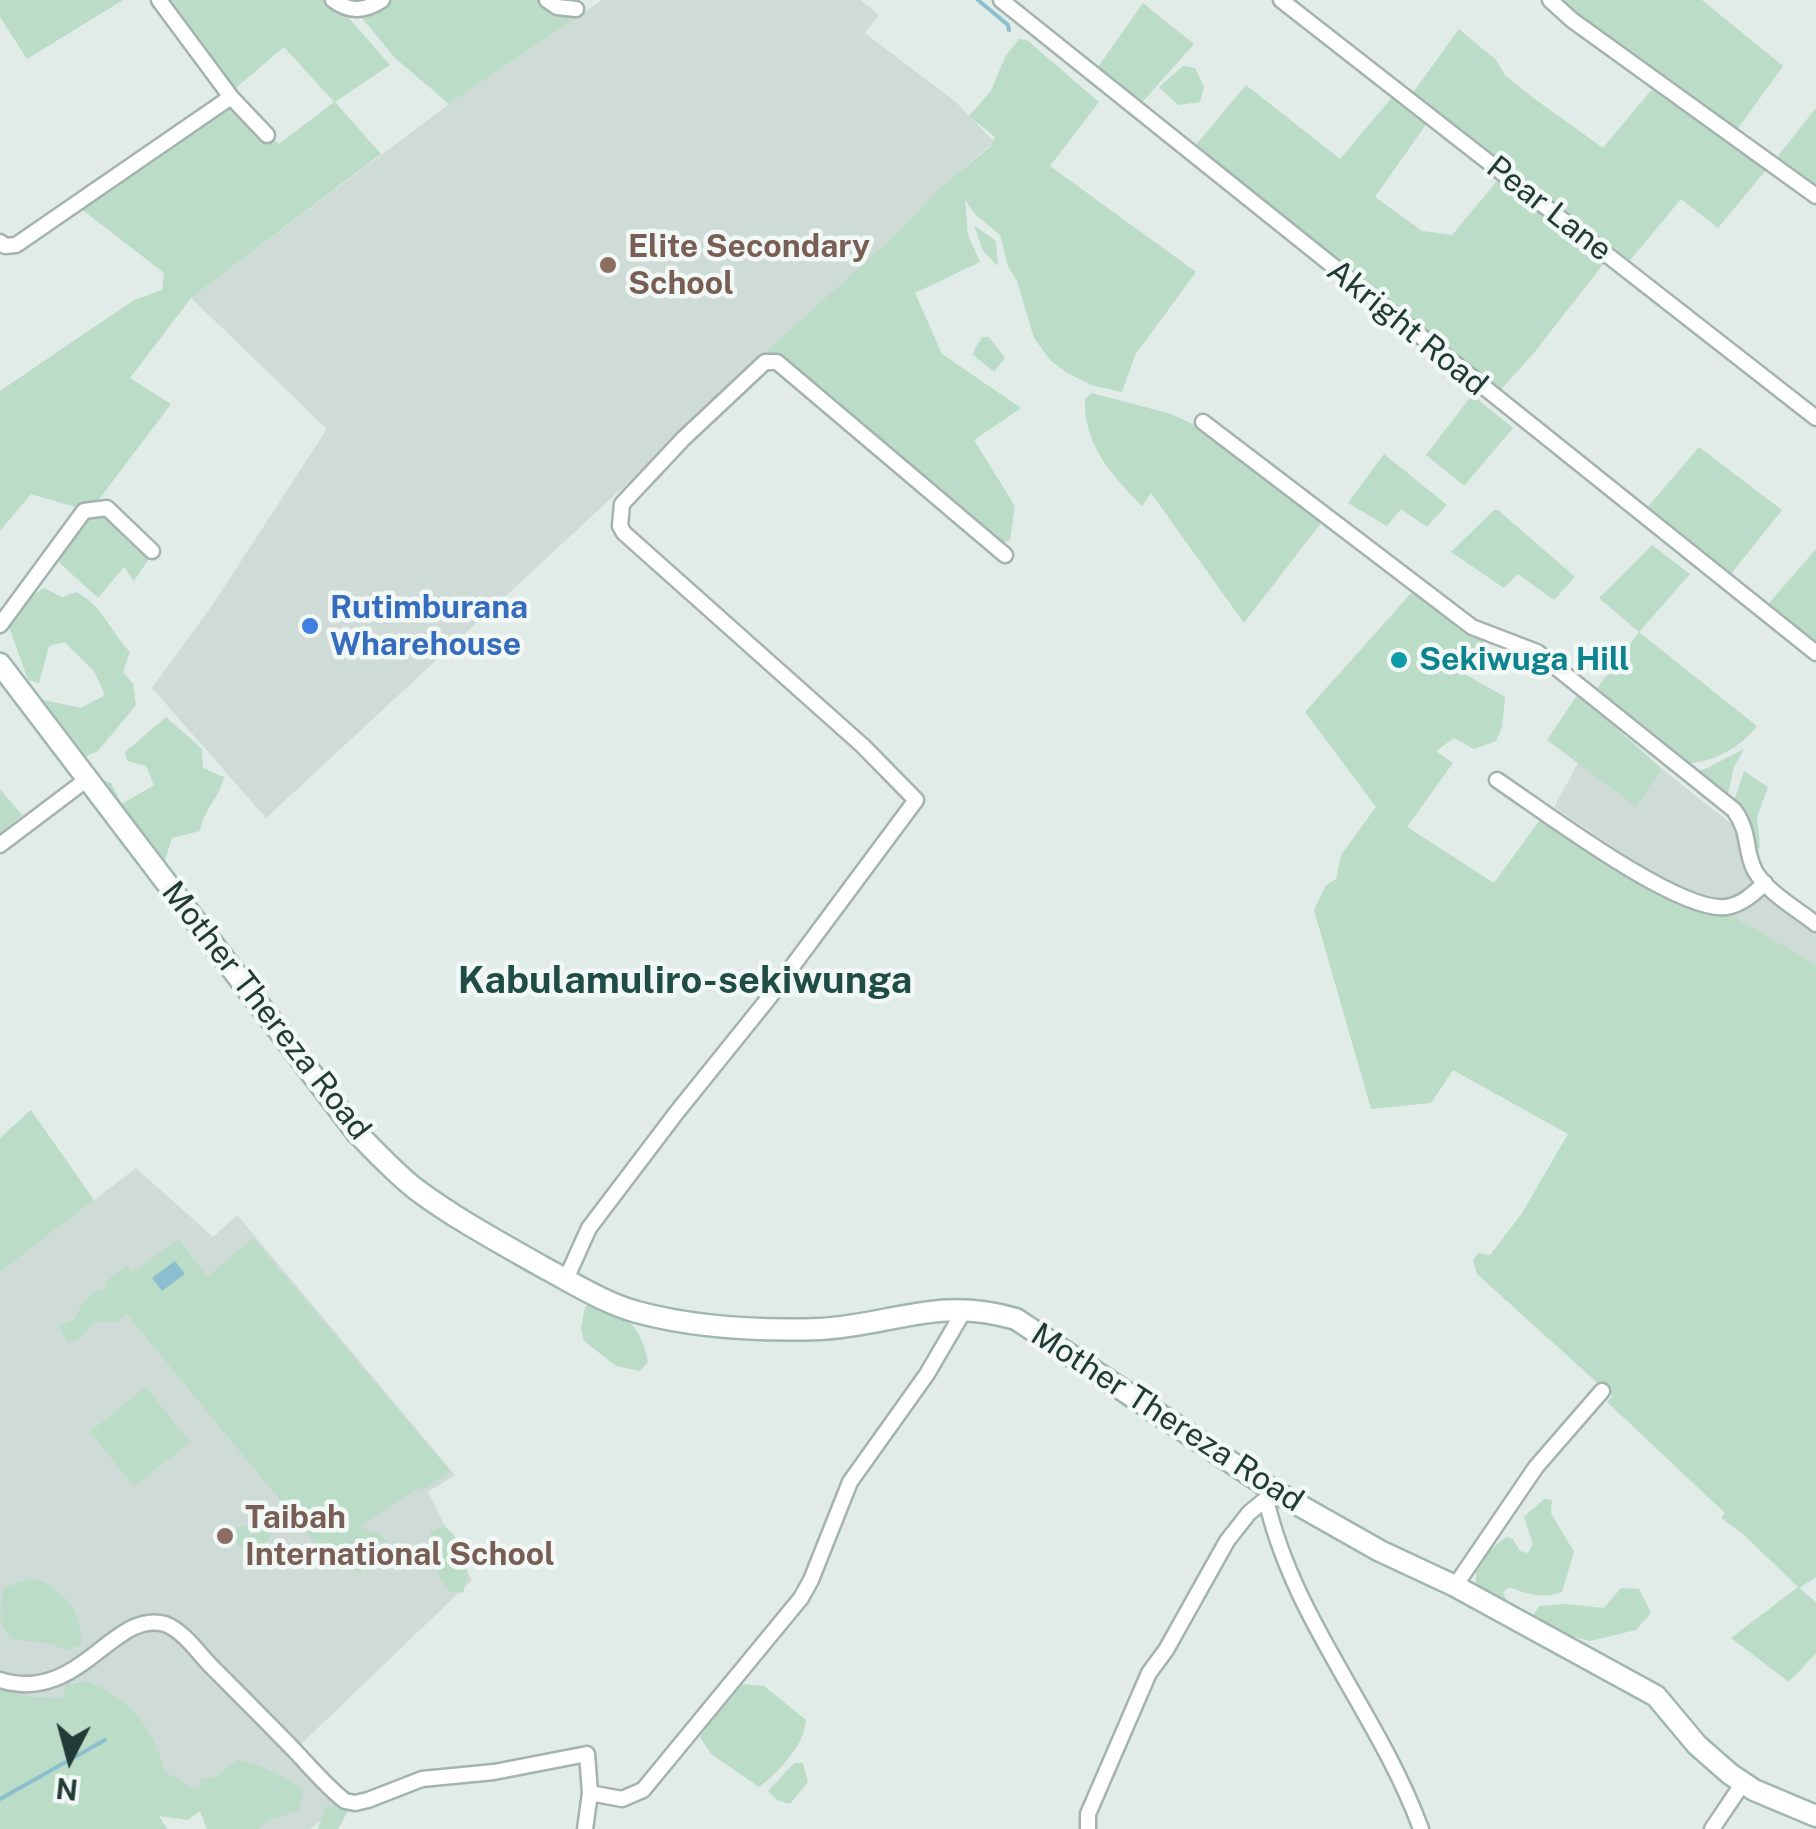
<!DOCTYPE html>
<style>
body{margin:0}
#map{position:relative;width:1816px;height:1829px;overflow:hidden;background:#e1ebe8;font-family:"Public Sans",sans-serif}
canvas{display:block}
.north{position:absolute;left:20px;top:1709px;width:100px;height:100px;-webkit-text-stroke:8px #f2f8f5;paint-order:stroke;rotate:186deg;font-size:28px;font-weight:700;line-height:40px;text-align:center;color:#223b37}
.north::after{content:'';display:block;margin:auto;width:35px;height:45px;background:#223b37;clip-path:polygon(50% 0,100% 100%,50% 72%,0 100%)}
</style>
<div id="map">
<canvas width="1816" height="1829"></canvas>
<div class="north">N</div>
</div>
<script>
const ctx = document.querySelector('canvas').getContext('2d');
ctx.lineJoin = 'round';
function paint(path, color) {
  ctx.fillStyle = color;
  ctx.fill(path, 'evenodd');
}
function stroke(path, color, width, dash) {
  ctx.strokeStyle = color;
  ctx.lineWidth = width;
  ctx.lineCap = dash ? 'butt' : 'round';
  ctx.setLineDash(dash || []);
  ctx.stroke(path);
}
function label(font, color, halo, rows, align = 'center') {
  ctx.font = font + ' "Public Sans",sans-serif';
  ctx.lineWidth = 9;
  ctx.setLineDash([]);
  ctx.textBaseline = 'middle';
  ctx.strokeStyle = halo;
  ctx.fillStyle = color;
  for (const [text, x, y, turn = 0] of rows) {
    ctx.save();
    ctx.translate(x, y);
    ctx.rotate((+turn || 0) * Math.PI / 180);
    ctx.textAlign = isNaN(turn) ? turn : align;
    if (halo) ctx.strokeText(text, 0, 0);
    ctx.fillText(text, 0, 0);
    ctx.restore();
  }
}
paint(new Path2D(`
 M602 0H861L879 15 865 33 957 103 994 142 942 186 893 237 266 818 152 688 213 604 327 429 191 298 449 104Z
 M1578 763 1636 807 1662 769 1734 826 1747 868 1757 885 1738 896 1715 903 1676 889 1554 807Z
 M1763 891 1816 929V966L1726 912Z
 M136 1168 213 1237 237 1215 455 1475 428 1492 472 1580 299 1746 340 1790 339 1807 310 1829H208L200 1811 0 1694V1272Z`), '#cfdbd7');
paint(new Path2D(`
 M0 0H123L27 59 0 17Z
 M166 0H333L390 65 335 102 381 154 191 298 130 378 171 404 97 502 82 509 31 494 0 531V391L134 300 162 290 164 273 80 208 110 192 225 104 279 144 334 102 284 47 231 92Z
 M347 0H541L553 11 577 17 449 104 395 58Z
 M1553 0H1702L1783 66 1734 134Z
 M1143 3 1194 44 1136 109 1093 74Z
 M1459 29 1496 60 1505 75 1532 97 1603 148 1653 88 1766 170 1718 228 1681 199 1627 264C1554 209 1486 148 1412 94Z
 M1019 39 1027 40 1099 102 1050 166 1196 272 1135 355 1122 392 1091 385 1067 373 1050 360 1034 338 1017 281 1008 266 1000 235 975 214 965 200 968 235 980 262 915 293 942 354 1021 408 974 440 1015 506 1010 540 1000 544 798 371 767 351 893 237 942 186 991 146 995 137 969 116 991 91 1005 57Z
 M1183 66 1195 68 1204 87 1200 102 1178 105 1159 87Z
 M1246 85 1340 159 1395 94 1427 123 1375 197 1422 231 1452 235 1498 180 1605 262 1533 354 1496 395 1189 153Z
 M1816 108V197L1774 161Z
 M974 225 996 241 998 266 983 251Z
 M982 337H989L1005 358 994 372 972 354Z
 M1092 393 1171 414 1199 427 1324 519 1244 623 1151 493 1142 506C1112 476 1083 444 1085 399Z
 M1472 395 1513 428 1464 486 1426 455Z
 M1699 447 1782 510 1726 580 1640 516Z
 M1384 454 1447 505 1427 527 1401 509 1387 526 1348 503Z
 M1494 510H1498L1575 577 1554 600 1518 574 1504 588 1451 552Z
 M107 511 154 551 134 581 124 567 98 598 52 556 91 514Z
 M1652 545 1690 574 1639 632 1757 726C1740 750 1695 774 1665 758 1644 746 1612 712 1592 695L1639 632 1599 598Z
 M1816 549V651L1764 609Z
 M44 588 62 597 76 592C101 604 110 631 130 652L123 672 133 684 136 705 98 751 82 758 38 707 44 700 81 708 105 695 94 671 64 642 49 646 39 683 28 680 8 624 13 608Z
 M1412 592 1487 639 1461 672 1505 697 1502 727 1496 741 1474 749 1454 738 1436 751 1453 763 1407 827 1494 883 1542 817 1689 909 1726 912 1816 965V1577L1799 1588 1816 1602V1653L1789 1682 1731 1638 1798 1587 1743 1534 1721 1518 1725 1513 1607 1402 1612 1396 1477 1274 1473 1261 1478 1253 1490 1255 1522 1213 1568 1134 1453 1070 1431 1103 1371 1109 1314 910 1326 885 1336 879 1341 855 1376 807 1305 712Z
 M1578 694 1662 769 1636 807 1547 740Z
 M166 717 202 749 203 768 224 777C219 799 204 808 200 831L172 838 163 866 96 785 103 780 111 783 122 804 154 785 146 766 127 761 125 752Z
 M1744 749 1734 767 1726 802 1681 773 1705 769Z
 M1744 771 1768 787 1757 817 1760 847 1752 857 1734 801Z
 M0 789 22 815 0 834Z
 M31 1110 94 1200 0 1272V1138Z
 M253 1238 450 1471 427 1487 412 1491 358 1527 378 1533 387 1541 362 1572 311 1563 316 1544 127 1314 117 1322H95L77 1341 67 1342 59 1326 74 1320C81 1304 90 1289 108 1289L104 1283 127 1266 132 1273 179 1239 207 1277Z
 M592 1302C627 1318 640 1322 648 1362L640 1371 616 1366 584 1341 581 1328 585 1307Z
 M146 1387 190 1442 134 1486 90 1432Z
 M1544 1499 1552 1500 1551 1513 1574 1552 1562 1592C1543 1599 1527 1594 1509 1587L1503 1592 1512 1614 1476 1589V1562L1506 1537 1513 1539 1520 1551 1528 1553 1533 1544 1524 1517Z
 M259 1511 265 1513V1519L274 1530 267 1542 247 1554 228 1536 230 1531 255 1522Z
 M444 1526C467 1544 472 1567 463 1593L449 1591 439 1576 430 1532Z
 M31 1578C60 1583 85 1615 81 1645L66 1650 52 1644 10 1639 0 1619 3 1588Z
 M1621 1588 1639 1589 1651 1613 1636 1630 1590 1641 1553 1631 1533 1615 1539 1606 1566 1604 1604 1608Z
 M89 1682C132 1701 153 1727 165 1772L199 1791 201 1779 214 1778 238 1760C256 1762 290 1779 303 1791L299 1810 265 1822 259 1829H207L200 1811 188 1820 159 1816 167 1829H0V1690L32 1697 62 1698 67 1684Z
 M742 1684 764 1686 806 1720C805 1744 778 1773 759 1787L711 1754 700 1737 726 1698Z
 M794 1763H803L808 1782 790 1804 777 1800 768 1791Z
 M342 1804 348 1811 338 1829H318L325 1807Z`), '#bbdcc7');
paint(new Path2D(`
 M175 1261 185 1274 162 1291 152 1278Z`), '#8bbecf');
stroke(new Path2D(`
 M978 0 1008 25 1009 30
 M0 1799 105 1740`), '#8bbecf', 4);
const street = new Path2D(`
 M159 0 231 97 267 135
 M333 0C350 13 365 11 382 0
 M547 0 557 7 576 9
 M1001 0 1816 653
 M1281 0 1816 418
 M1550 0 1572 20 1816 196
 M0 242 5 246 16 245 231 97
 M1203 422 1472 627 1537 652 1734 810C1751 833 1744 851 1755 871 1767 892 1797 909 1816 924
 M0 625 84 511 107 508 152 551
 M1497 780C1542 810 1678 913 1726 907 1742 905 1754 893 1765 883
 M0 845 86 780
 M566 1279 589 1228 677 1112 768 999 916 800 863 746 624 533 620 526 622 504 683 439 765 362H777L1005 555
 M1270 1495 1266 1499C1293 1620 1379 1714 1421 1829
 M1455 1586 1536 1467 1602 1391
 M0 1680C79 1705 113 1609 165 1624 182 1630 198 1652 210 1665 239 1694 268 1723 296 1752 312 1769 327 1787 345 1801L355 1803 368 1800 422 1779 494 1772 587 1754 590 1793
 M585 1829 590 1793 622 1799 643 1790 801 1598 811 1580 850 1482 927 1374 965 1309
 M1088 1829V1814L1149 1673 1166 1650 1227 1541 1249 1513 1266 1499
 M1712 1829 1743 1783`);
const secondary = new Path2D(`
 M0 664 356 1132C376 1152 395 1173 417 1190 456 1219 499 1242 541 1266 571 1282 604 1303 637 1312 696 1328 759 1331 820 1329 893 1325 937 1296 1016 1319L1274 1491 1380 1551 1455 1586 1656 1696 1697 1745 1730 1774 1754 1790 1816 1816`);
stroke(street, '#a4b3af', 19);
stroke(secondary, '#a0b7b1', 25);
stroke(street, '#fff', 14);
stroke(secondary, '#fff', 20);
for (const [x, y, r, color] of [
 [608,265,10,"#8d6e63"],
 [310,626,10,"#3f7fe0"],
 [1399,660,10,"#0f9aa8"],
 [225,1536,10,"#8d6e63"]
]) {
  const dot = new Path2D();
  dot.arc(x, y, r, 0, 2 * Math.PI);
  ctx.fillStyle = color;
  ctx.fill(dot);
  stroke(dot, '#f2f8f5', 4);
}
label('32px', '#223b37', '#f2f8f5', [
 ["Pear Lane",1549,209,38],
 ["Akright Road",1407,328,39],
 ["Mother Thereza Road",266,1011,52],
 ["Mother Thereza Road",1167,1418,33]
]);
label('bold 32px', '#785e54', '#f2f8f5', [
 ["Elite Secondary",628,247],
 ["School",628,284],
 ["Taibah",245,1518],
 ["International School",245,1555]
], 'left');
label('bold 32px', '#366cbe', '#f2f8f5', [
 ["Rutimburana",330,608],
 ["Wharehouse",330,645]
], 'left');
label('bold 32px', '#0d838f', '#f2f8f5', [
 ["Sekiwuga Hill",1419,660]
], 'left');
label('bold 38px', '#1f4d46', '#f2f8f5', [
 ["Kabulamuliro-sekiwunga",685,981]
]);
</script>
